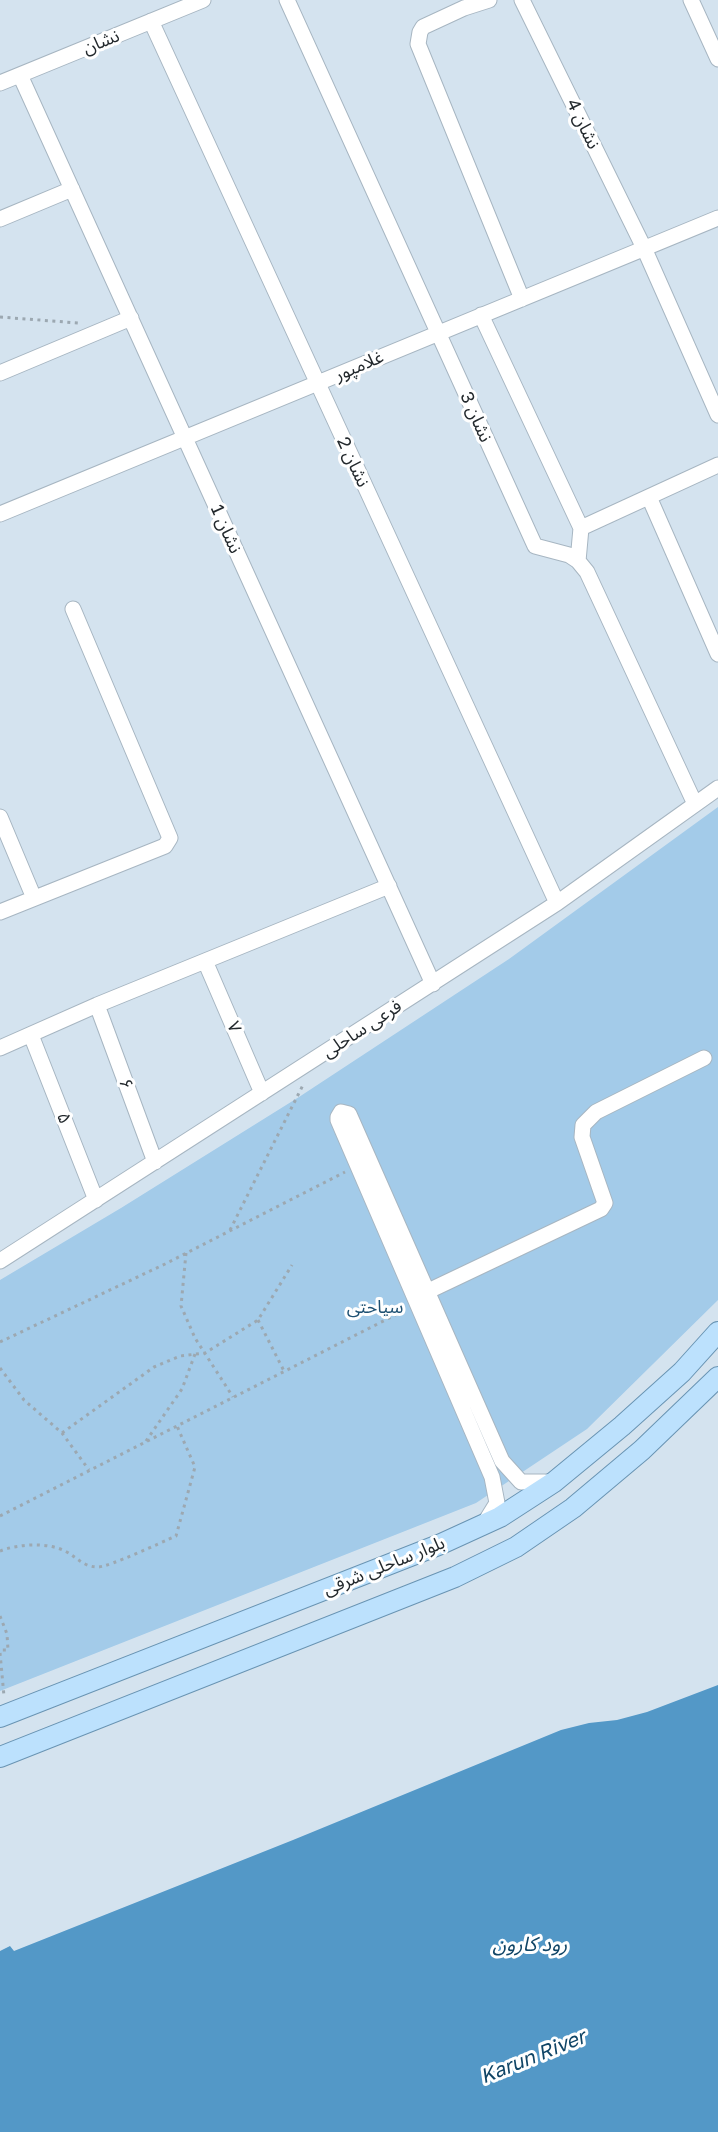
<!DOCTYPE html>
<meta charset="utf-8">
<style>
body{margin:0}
canvas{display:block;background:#d4e3ef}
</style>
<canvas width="718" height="2132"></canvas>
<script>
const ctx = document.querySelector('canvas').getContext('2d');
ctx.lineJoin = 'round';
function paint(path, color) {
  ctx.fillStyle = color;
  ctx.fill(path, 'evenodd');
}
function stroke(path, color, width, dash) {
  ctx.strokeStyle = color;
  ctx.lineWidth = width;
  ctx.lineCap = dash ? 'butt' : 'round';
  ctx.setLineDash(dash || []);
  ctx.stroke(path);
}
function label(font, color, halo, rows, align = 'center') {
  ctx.font = font + ' "Golos Text","Noto Sans Arabic",sans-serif';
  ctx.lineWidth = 6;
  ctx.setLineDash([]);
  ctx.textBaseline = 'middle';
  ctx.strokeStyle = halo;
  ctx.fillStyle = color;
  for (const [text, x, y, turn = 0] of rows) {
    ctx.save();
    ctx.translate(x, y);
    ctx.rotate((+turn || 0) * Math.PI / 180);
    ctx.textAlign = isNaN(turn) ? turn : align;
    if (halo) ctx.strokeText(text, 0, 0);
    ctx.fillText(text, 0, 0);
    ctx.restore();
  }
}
paint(new Path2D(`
 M718 807V1300L587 1429 476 1503 0 1691V1280L121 1208 299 1097 509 959Z`), '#a3cbe9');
paint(new Path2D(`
 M718 1685V2132H0V1951L10 1946 14 1951 293 1840 561 1730 589 1723 617 1720 647 1712Z`), '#5398c7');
const minor = new Path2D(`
 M287 0 535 546 569 555 578 561 587 572 695 804
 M489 0 464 8 423 27 420 32 418 44 522 299
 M522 0 644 248 718 415
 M691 0 718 59
 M151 21 557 903
 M20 75 433 984
 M0 83 203 0
 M0 219 72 189
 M481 315 581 528 578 561
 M0 373 131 318
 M649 497 718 654
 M0 514 718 218
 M581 528 718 465
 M0 817 34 898
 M0 912 165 846 170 838 73 609
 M205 961 262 1093
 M97 1005 155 1162
 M31 1035 96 1200
 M0 1048 97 1005 389 886
 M0 1261 557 903 718 788
 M420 1295 601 1209 605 1203 582 1137 583 1125 596 1112 704 1058
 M484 1524 497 1503 492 1477 338 1120V1117L341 1112 349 1114 502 1461 521 1482H554`);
const major = new Path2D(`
 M0 1717 441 1544 500 1517 554 1482 622 1426 682 1372 718 1332
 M0 1757 455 1577 516 1547 573 1508 642 1450 718 1377`);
stroke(minor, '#a7b6c2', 17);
stroke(major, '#6994b3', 22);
stroke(new Path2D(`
 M0 317 78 323
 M230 1230 304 1083
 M186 1253 181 1306 195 1338 233 1397
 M258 1320 284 1371
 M0 1342 165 1264 345 1172
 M0 1368 24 1400 62 1433 89 1470
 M62 1433 154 1367 180 1356 205 1353 258 1320 292 1265
 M146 1441 182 1389 195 1354
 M0 1516 405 1310
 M0 1551C18 1544 47 1542 65 1551 77 1557 83 1567 98 1567 109 1567 162 1542 176 1536L195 1467 177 1426
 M0 1616 7 1634 8 1650H0
 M0 1653 4 1696`), '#9ca8b1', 3, [3, 4.5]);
stroke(minor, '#fff', 15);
stroke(major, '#bce1fd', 20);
label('18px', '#23292d', '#fff', [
 ["نشان",101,42,-22],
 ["نشان 4",583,124,64],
 ["غلامپور",359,366,-23],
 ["نشان 3",476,417,66],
 ["نشان 2",353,462,65],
 ["نشان 1",226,529,66],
 ["۷",234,1027,67],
 ["فرعی ساحلی",362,1029,-33],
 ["۶",126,1084,69],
 ["۵",64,1118,69],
 ["بلوار ساحلی شرقی",384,1566,-22]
]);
label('18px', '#1e5173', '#fff', [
 ["سیاحتی",375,1307]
]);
label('italic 20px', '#104566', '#fff', [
 ["رود کارون",530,1945],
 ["Karun River",533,2057,-22]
]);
</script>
